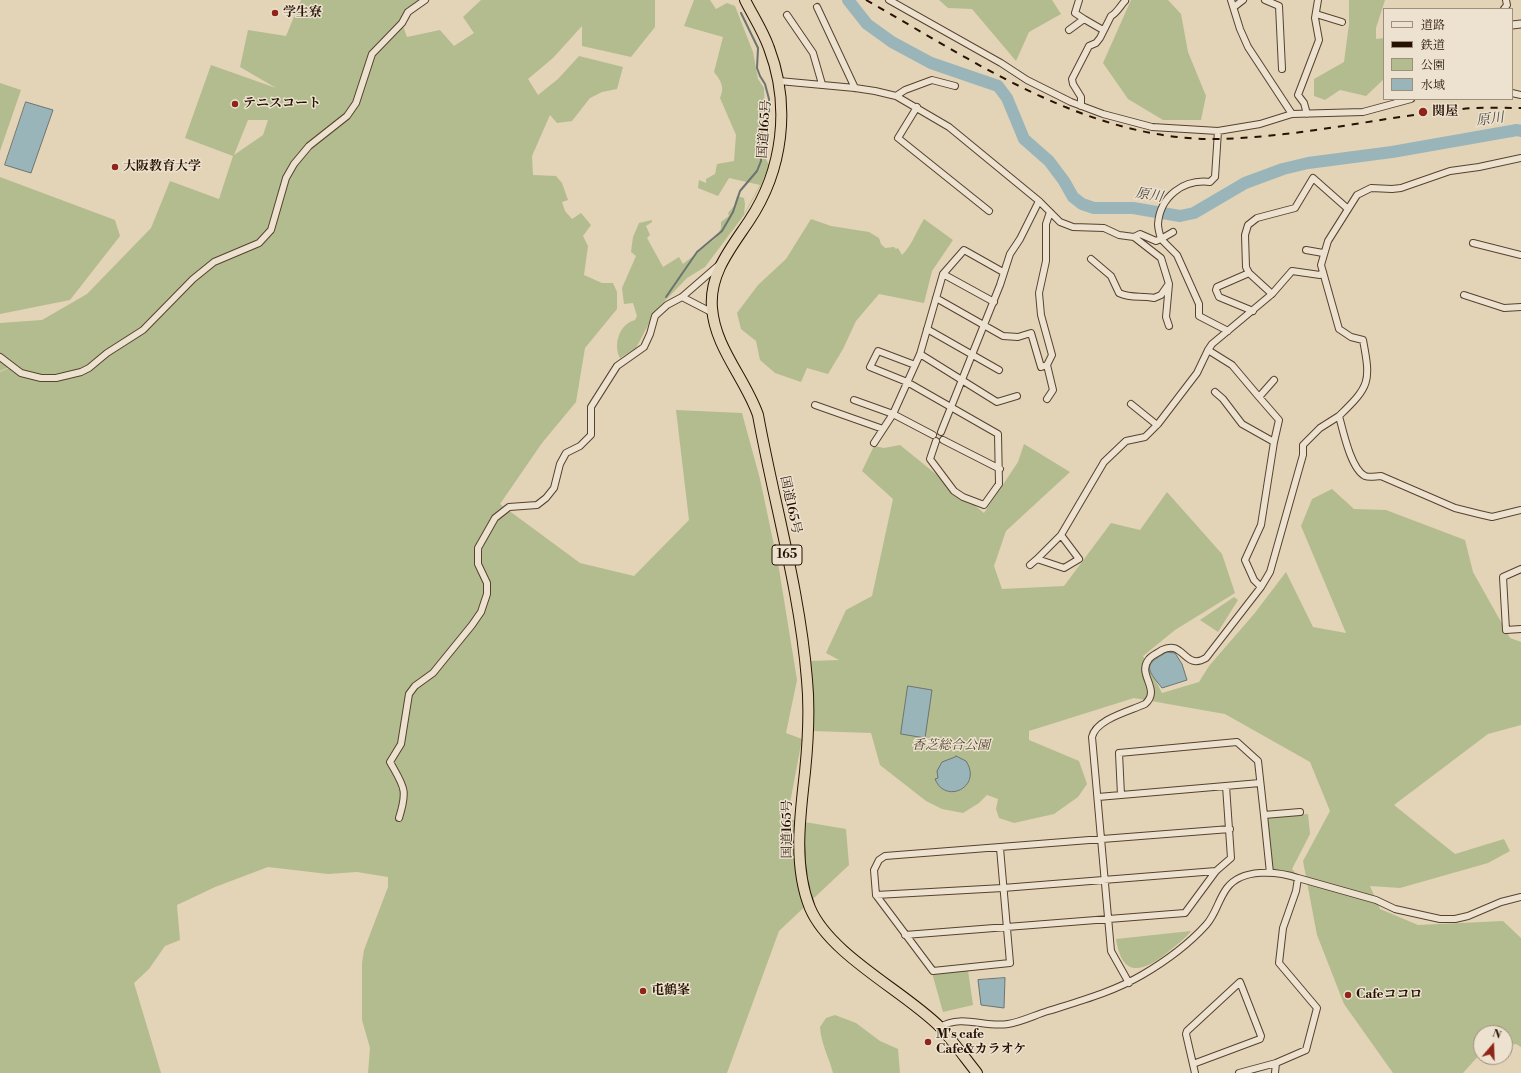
<!DOCTYPE html>
<meta charset="utf-8">
<style>
body{margin:0}
#map{position:relative;width:1521px;height:1073px;overflow:hidden;background:#e3d3b7;font-family:"Libre Bodoni","Noto Serif JP",serif}
canvas{display:block}
.legend{position:absolute;left:1383px;top:8px;width:130px;height:92px;box-sizing:border-box;background:#ede2d0;border:1px solid #9e8f7d;margin:0;padding:5px 7px;list-style:none;font-size:12px;color:#271201}
.legend li{display:flex;align-items:center;gap:8px;height:20px}
.legend b{width:20px;border:1px solid #9e8f7d}
.north{position:absolute;left:1473px;top:1025px;width:40px;height:40px;box-sizing:border-box;background:#ede2d0;border:1px solid #9e8f7d;border-radius:50%;rotate:19deg;font-size:11px;font-weight:700;line-height:16px;text-align:center;color:#271201}
.north::after{content:'';display:block;margin:auto;width:14px;height:18px;background:#8f2418;clip-path:polygon(50% 0,100% 100%,50% 72%,0 100%)}
</style>
<div id="map">
<canvas width="1521" height="1073"></canvas>
<ul class="legend">
<li><b style="height:5px;background:#ede2d0"></b>道路</li>
<li><b style="height:5px;background:#271201"></b>鉄道</li>
<li><b style="height:11px;background:#b3bc8f"></b>公園</li>
<li><b style="height:11px;background:#9ab5b9"></b>水域</li>
</ul>
<div class="north">N</div>
</div>
<script>
const ctx = document.querySelector('canvas').getContext('2d');
ctx.lineJoin = 'round';
function paint(path, color) {
  ctx.fillStyle = color;
  ctx.fill(path, 'evenodd');
}
function stroke(path, color, width, dash) {
  ctx.strokeStyle = color;
  ctx.lineWidth = width;
  ctx.lineCap = dash ? 'butt' : 'round';
  ctx.setLineDash(dash || []);
  ctx.stroke(path);
}
function label(font, color, halo, rows, align = 'center') {
  ctx.font = font + ' "Libre Bodoni","Noto Serif JP",serif';
  ctx.lineWidth = 3;
  ctx.setLineDash([]);
  ctx.textBaseline = 'middle';
  ctx.strokeStyle = halo;
  ctx.fillStyle = color;
  for (const [text, x, y, turn = 0] of rows) {
    ctx.save();
    ctx.translate(x, y);
    ctx.rotate((+turn || 0) * Math.PI / 180);
    ctx.textAlign = isNaN(turn) ? turn : align;
    if (halo) ctx.strokeText(text, 0, 0);
    ctx.fillText(text, 0, 0);
    ctx.restore();
  }
}
paint(new Path2D(`
 M301 0H425L415 8 402 23 407 37 440 30 454 46 474 33 463 17 481 0H655V27L631 57 582 46V26L553 58 528 79 538 95 558 79 579 56 623 67 617 89 602 92 590 98 572 121 557 123 550 115 532 156 533 175 556 176 562 183 568 200 562 202 565 211 572 219 581 213 591 225 583 236 588 246 584 275 602 283H613L617 292V309L585 348 576 402 542 443 500 504 580 563 634 576 689 520 676 410 742 413 760 479 779 569 797 680 786 733 802 739 787 819 846 829 849 865 779 931 727 1073H368L370 1048 362 1020V963L364 950 388 887V877L357 872 328 874 268 867 215 887 177 905 180 940 165 946 149 969 134 983 161 1073H0V372L17 364 0 371V323L42 320 87 294 151 228 170 181 219 199 233 156 185 138 211 65 276 88 240 67 248 30 286 36ZM248 120H268L263 135 234 155Z
 M694 0H710L716 9 727 3 735 6 753 52 758 79 764 88 765 110 761 123 758 144 769 165 761 185 744 215 705 267 687 278 656 310 636 348 620 358C613 345 619 324 635 320L637 316 633 303 624 304 622 288 636 256 631 252 633 237 639 223 652 220V222L646 226 650 235 647 238 663 267 679 257 683 264 716 238 721 228V222L729 216 728 213 734 206 737 196 744 198 745 204 744 214 760 185 729 178 718 196 698 188 699 180 706 183V179L715 174 717 164 734 161 736 135 720 98C725 87 721 81 714 72L723 37 684 26Z
 M939 0H1052L1061 14 1029 32 1016 61 972 9 948 8Z
 M1131 0H1168L1181 14 1188 52 1206 96 1201 120H1163L1128 99 1103 63Z
 M1349 0H1385L1376 28V39L1384 38V79L1366 96 1340 90 1325 100 1314 96V79L1344 62 1349 24Z
 M0 83 21 90 0 151Z
 M0 177 115 220 120 236 70 300 0 314Z
 M811 219 831 226 869 232 879 238 881 244 885 248 894 247 896 249 898 248 902 255C911 247 917 230 924 219L953 240 932 271 924 303 879 294 856 321 843 349 828 374 807 368 801 382 775 373 760 360 756 341 741 329 737 313 758 285 786 259Z
 M1024 444 1070 472 1006 531 994 566 1002 589 1064 586 1111 523 1140 530 1167 492 1222 554 1235 593 1175 630 1143 656 1162 693 1199 682 1209 666 1254 614 1286 572 1313 627 1346 633 1301 526 1312 499 1332 489 1354 509 1386 510 1465 540 1473 572 1510 638 1521 642V725L1488 734 1394 805 1455 854 1504 839 1510 851 1488 863 1400 888 1370 886 1380 909 1418 925 1503 921 1521 938V1047L1516 1044 1505 1046V1033H1481V1053L1463 1073H1393L1344 1004 1317 935 1303 861 1330 811 1310 762 1225 714 1134 698 1029 731V740L1079 761 1087 784 1078 797 1054 814 1014 823 999 818 996 809 998 799 987 795 979 803 963 813 942 809 926 801 880 765 871 733 813 731 810 661 839 660 826 653 846 610 872 596 893 499 862 471 874 446 884 448 900 445 984 513 1018 462Z
 M1234 597 1238 600 1218 632 1200 620Z
 M1308 814 1310 834 1292 869 1296 874 1272 870 1264 818Z
 M1191 931C1185 939 1176 945 1168 952 1142 973 1122 978 1116 939Z
 M968 970 973 1005 943 1012 932 973Z
 M835 1015 856 1023 880 1041 898 1049 900 1073H833C829 1057 821 1044 820 1027L826 1018Z`), '#b3bc8f');
const water = new Path2D(`
 M26 102 53 110 31 173 5 165Z
 M1167 652 1175 653 1182 664 1187 680 1162 688C1145 667 1144 665 1167 652Z
 M908 686 932 690 925 738 901 734Z
 M956 756 966 761C983 787 945 805 935 779L938 778 937 771 942 762 955 757Z
 M1005 978 1004 1008 981 1005 978 980Z`);
paint(water, '#9ab5b9');
stroke(water, '#6c746f', 1);
stroke(new Path2D(`
 M666 297 697 252 722 231 733 212 740 191 757 171 761 161 760 141 763 123 769 111V99L765 84 760 76 757 68 758 48 741 13`), '#6c746f', 2);
stroke(new Path2D(`
 M848 0 867 24 892 42 931 63 998 86 1007 98 1024 139 1049 161 1064 181 1073 197 1082 204 1094 208H1133L1180 216 1194 213 1245 183 1283 169 1308 163 1392 152 1517 130 1521 131`), '#9ab5b9', 12);
const minor = new Path2D(`
 M889 0 1001 63 1027 80 1071 102 1103 114 1152 127 1218 131 1260 124 1292 114 1363 112 1411 99
 M1079 0 1075 13 1084 19
 M1231 0 1240 29 1248 47 1292 114
 M1265 0 1279 6 1282 69
 M817 7 855 88
 M1234 7 1243 0
 M1504 9 1507 5 1506 0
 M1316 14 1342 22
 M787 15 813 53 822 84
 M1069 30 1084 19 1103 30
 M779 81 855 88 875 91 896 96 949 127 1039 201 1060 222 1073 227 1104 228 1119 235 1134 237 1161 258 1169 284 1166 317 1169 326
 M1512 93 1521 95
 M896 96 905 90 932 80 955 86
 M1081 106V97L1073 84 1072 79 1089 46 1096 43 1100 38 1111 16C1117 13 1120 6 1125 1
 M917 107 898 138 989 211
 M1307 114 1304 103 1298 95 1319 40 1315 18 1318 0
 M1521 158 1479 167 1450 171 1401 188 1392 189 1371 188 1357 195 1328 241 1321 265 1339 329 1351 337 1363 340C1371 382 1370 386 1339 416 1343 431 1351 469 1365 476 1370 478 1376 476 1381 476L1455 508 1479 514 1492 517 1521 510
 M1173 232 1161 239 1177 255 1186 275 1199 304V316L1228 331
 M1134 237 1140 234 1156 241 1161 239C1160 235 1158 229 1158 224 1160 196 1184 179 1210 182L1215 177 1218 131
 M1473 243 1521 255
 M1306 250 1323 253
 M1091 259 1111 276 1119 293C1132 299 1141 295 1154 298L1161 295 1168 285
 M1249 273 1246 267 1245 235 1248 225 1257 218 1295 208 1313 178 1348 209
 M943 274 994 302
 M1464 295 1504 308 1521 307
 M682 297 713 313
 M936 298 1003 336 1018 337 1031 333 1041 367 1047 365 1052 355 1041 315 1039 293 1046 261V224L1050 212
 M1253 311 1219 297 1216 290 1217 287 1249 273 1272 294 1292 271 1320 275 1323 272
 M927 329 999 370
 M1208 350 1212 344 1272 294
 M920 354 997 402 1017 396
 M0 357 21 373 41 378H56L81 372 89 368 107 353 143 330 193 279 214 262 259 243 271 230 286 178 294 164 309 146 347 116 356 103 372 54 402 23 408 12 425 0
 M915 365 878 351 870 367 907 382 998 434 999 484 984 505 963 497 954 491 930 459 936 441
 M1047 365 1053 390 1047 399
 M1274 380 1259 397 1279 420 1274 442
 M1215 392 1223 399 1242 424 1274 442 1261 525 1245 560 1254 580 1261 587
 M854 400 893 414 920 354 943 274 964 250 1003 272
 M1131 404 1157 425
 M815 405 883 429
 M941 432 1000 285 1010 254 1020 239 1039 201
 M943 440 1000 469
 M874 443 893 414 933 435
 M1061 535 1079 559 1064 568 1037 559 1061 535 1104 462 1126 441 1145 437 1158 424 1197 373 1208 350 1232 365 1259 397
 M1030 565 1037 559
 M1521 569 1503 577 1506 630 1521 629
 M1121 795 1119 753 1237 742 1258 761 1264 815
 M1098 797 1260 783
 M399 818C408 789 404 787 390 762L401 744 409 694 415 686 433 673 472 625 481 612 487 594V583L478 564V548L495 518 509 507 537 505 546 498 554 488 560 464 566 453 580 446 591 435V407L617 366 644 347 650 334 655 316 667 305 682 297 720 264
 M1000 848 1010 963 933 971 876 895 874 870 879 860 885 856 1230 829
 M1270 873 1264 815 1300 812
 M876 895 1003 888 1216 871
 M905 935 1185 913 1216 871 1231 858 1226 786
 M1129 983 1111 951 1092 737C1096 719 1130 711 1145 704 1162 689 1136 675 1149 659 1152 655 1158 653 1162 650 1184 639 1184 671 1206 658L1261 587 1270 572 1303 455V445L1320 428 1339 416
 M940 1027C962 1014 985 1028 1008 1024 1021 1022 1035 1015 1048 1011 1080 1001 1113 992 1142 975 1166 961 1187 946 1206 925 1216 914 1218 900 1227 888 1242 868 1277 871 1298 878
 M1193 1064 1260 1039 1261 1036 1240 982 1187 1031 1186 1034 1195 1073
 M1239 1073 1276 1063
 M1275 1073 1276 1063 1306 1050 1317 1008 1279 963 1283 928 1296 891 1298 878 1376 900 1395 909 1440 919H1455L1468 916 1501 902 1521 897`);
const tertiary = new Path2D(`
 M1512 25 1521 24`);
const trunk = new Path2D(`
 M745 0C753 16 763 31 769 48 791 106 783 170 749 221 731 248 709 274 712 308 715 348 745 378 758 415 774 503 800 591 807 680 810 711 808 742 805 772 800 816 793 866 810 908 830 955 904 991 940 1027 953 1041 965 1058 977 1073`);
stroke(minor, '#56422e', 8);
stroke(tertiary, '#56422e', 9);
stroke(trunk, '#271201', 12);
stroke(minor, '#ede2d0', 6);
stroke(tertiary, '#ede2d0', 7);
stroke(trunk, '#e3d3b7', 10);
stroke(new Path2D(`
 M866 0C976 62 1088 141 1219 139 1301 137 1381 117 1462 109 1481 107 1502 108 1521 108`), '#271201', 2, [7, 7]);
for (const [x, y, r, color] of [
 [275,13,4,"#8f2418"],
 [235,104,4,"#8f2418"],
 [1423,112,5,"#8f2418"],
 [115,167,4,"#8f2418"],
 [643,991,4,"#8f2418"],
 [1348,995,4,"#8f2418"],
 [928,1042,4,"#8f2418"]
]) {
  const dot = new Path2D();
  dot.arc(x, y, r, 0, 2 * Math.PI);
  ctx.fillStyle = color;
  ctx.fill(dot);
  stroke(dot, '#ede2d0', 1.5);
}
for (const [x, y, w] of [
 [787,555,30]
]) {
  const box = new Path2D();
  box.roundRect(x - w / 2, y - 10, w, 20, 3);
  ctx.fillStyle = '#ede2d0';
  ctx.fill(box);
  stroke(box, '#271201', 1);
}
label('bold 12px', '#271201', null, [
 ["165",787,555]
]);
label('bold 13px', '#271201', '#ede2d0', [
 ["学生寮",283,13],
 ["テニスコート",243,104],
 ["関屋",1432,112],
 ["大阪教育大学",123,167],
 ["屯鶴峯",651,991],
 ["Cafeココロ",1356,995],
 ["M's cafe",936,1035],
 ["Cafe&カラオケ",936,1050]
], 'left');
label('13px', '#271201', '#ede2d0', [
 ["国道165号",765,129,-86],
 ["国道165号",790,505,78],
 ["国道165号",788,829,-90]
]);
label('italic 13px', '#51452c', '#ede2d0', [
 ["香芝総合公園",951,746]
]);
label('italic 14px', '#4f4b41', '#ede2d0', [
 ["原川",1490,120,-7],
 ["原川",1149,196,9]
]);
</script>
